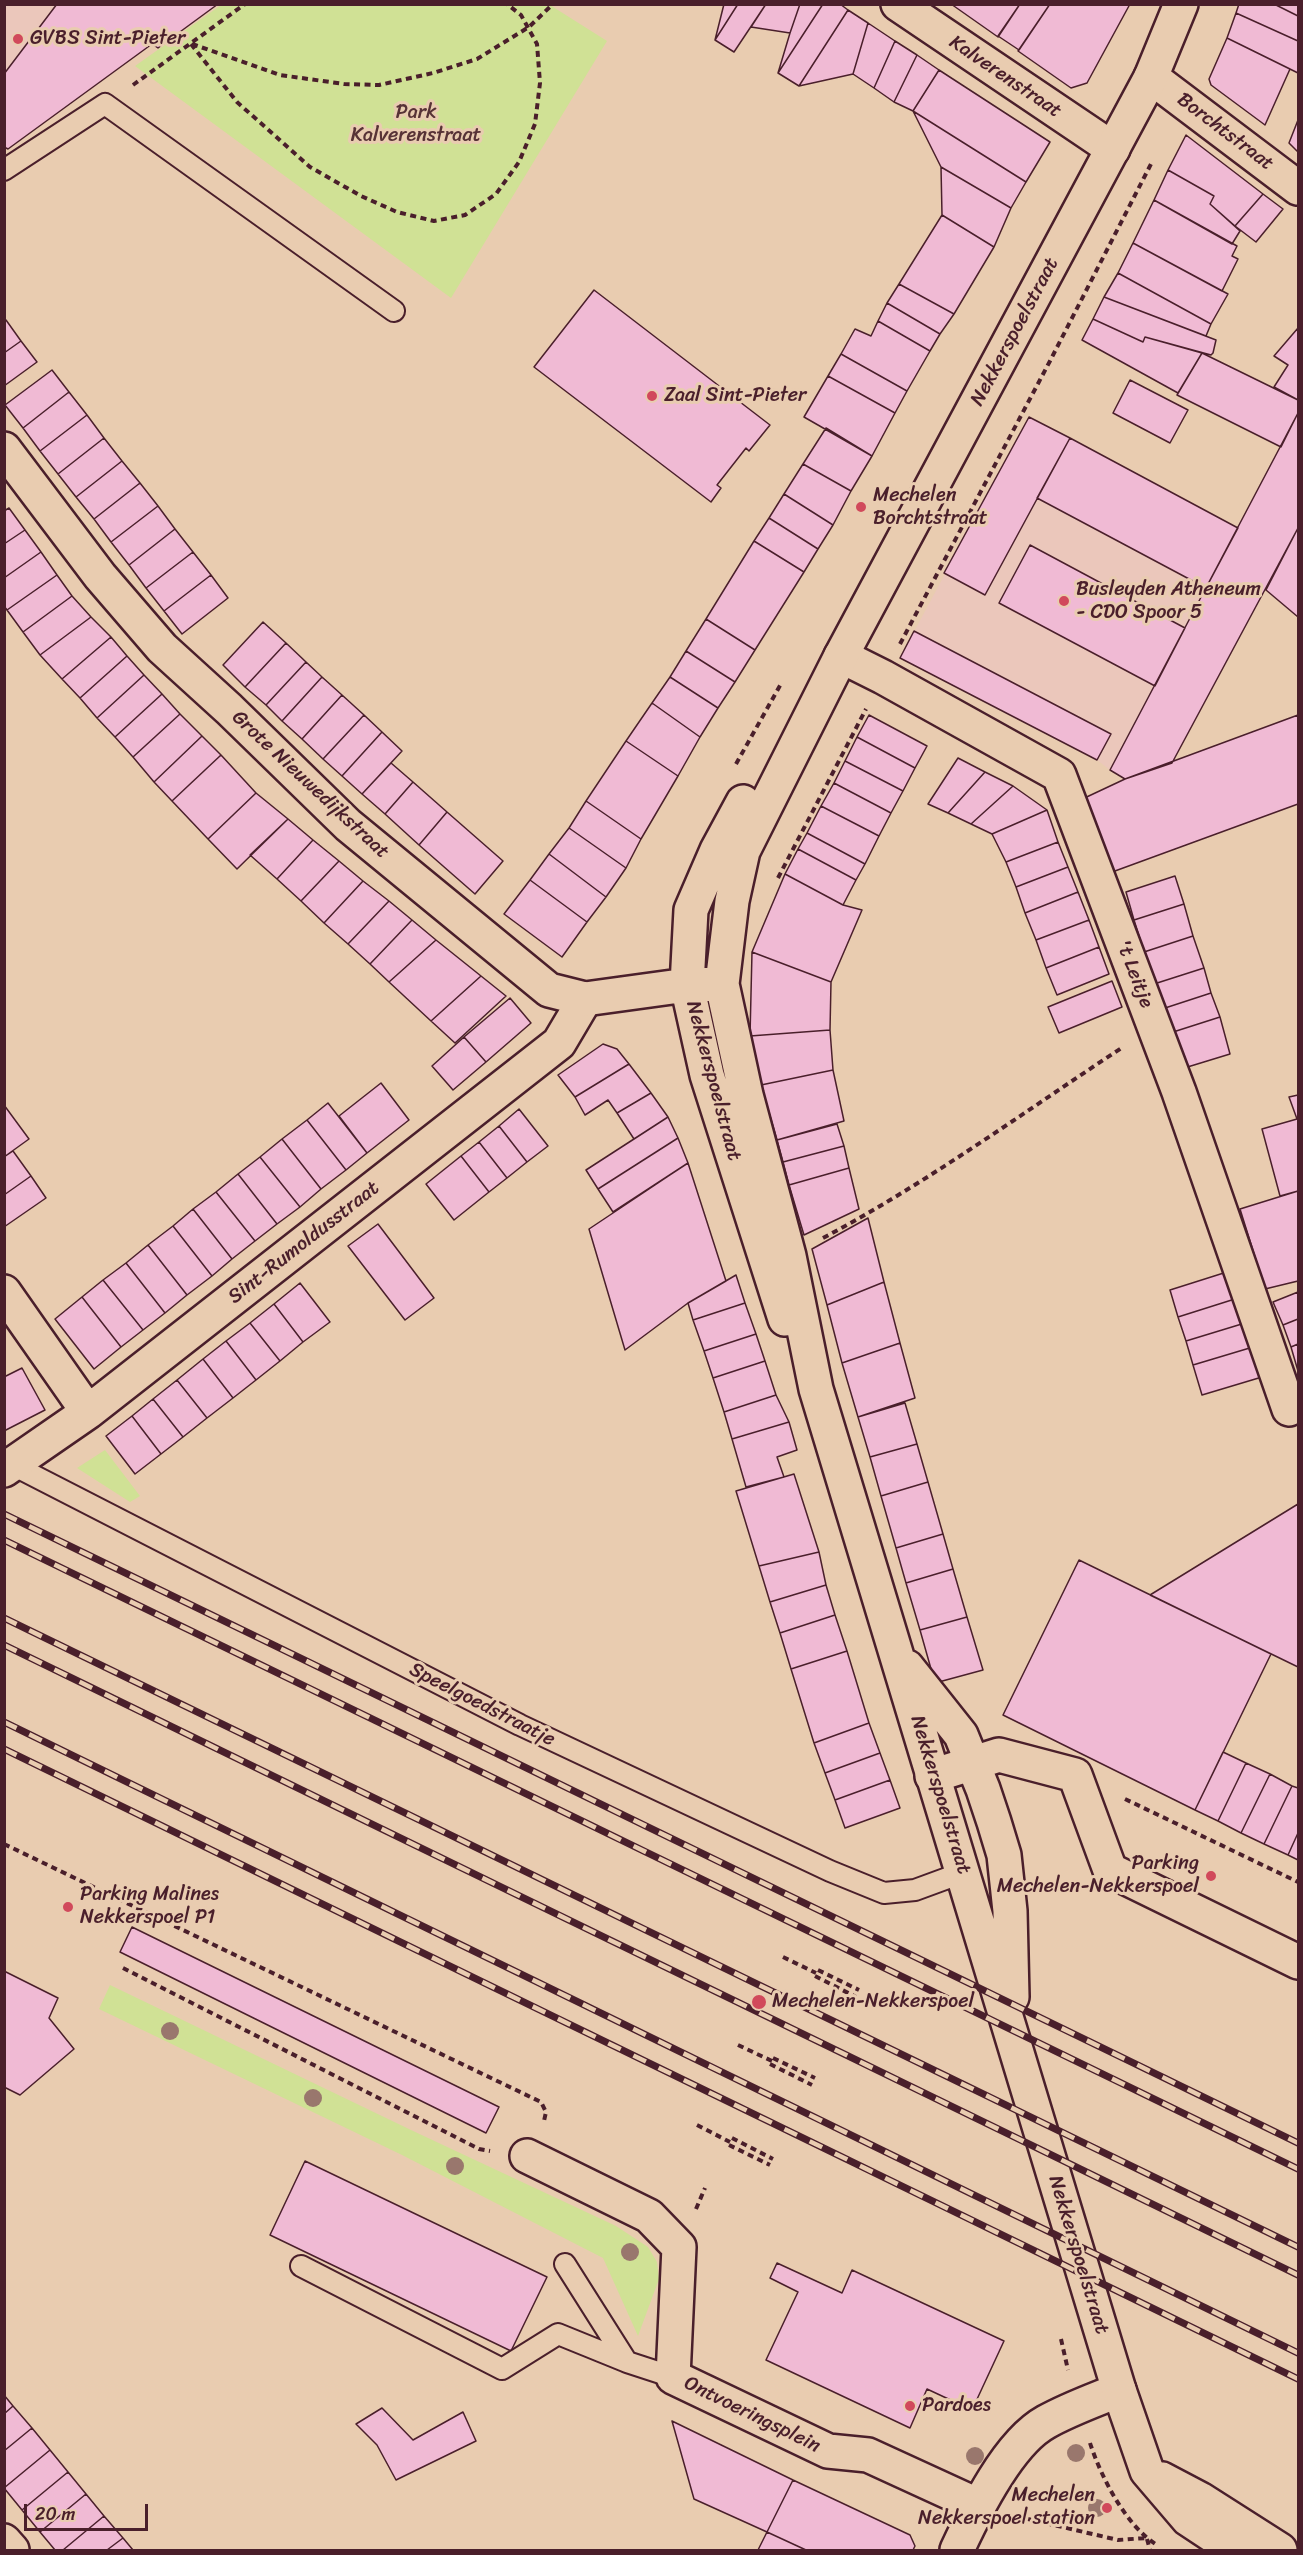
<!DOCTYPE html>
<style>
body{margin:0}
#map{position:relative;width:1303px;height:2555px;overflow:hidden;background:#e9ccb0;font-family:Sriracha,sans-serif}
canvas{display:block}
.frame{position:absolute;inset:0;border:6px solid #4a1f2b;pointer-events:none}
.scale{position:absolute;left:24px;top:2504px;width:124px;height:27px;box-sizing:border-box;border:3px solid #4a1f2b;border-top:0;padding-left:8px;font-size:18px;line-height:21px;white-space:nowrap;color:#4a1f2b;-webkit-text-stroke:4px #e9ccb0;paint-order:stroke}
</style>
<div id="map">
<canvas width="1303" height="2555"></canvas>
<div class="frame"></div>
<div class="scale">20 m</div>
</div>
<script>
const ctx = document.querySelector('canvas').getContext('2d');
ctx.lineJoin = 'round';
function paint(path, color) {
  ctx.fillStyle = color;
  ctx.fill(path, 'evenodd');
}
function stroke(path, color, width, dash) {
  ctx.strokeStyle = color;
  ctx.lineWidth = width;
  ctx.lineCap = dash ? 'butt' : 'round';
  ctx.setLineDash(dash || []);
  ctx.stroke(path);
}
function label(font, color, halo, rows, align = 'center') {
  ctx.font = font + ' Sriracha,sans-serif';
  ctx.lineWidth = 6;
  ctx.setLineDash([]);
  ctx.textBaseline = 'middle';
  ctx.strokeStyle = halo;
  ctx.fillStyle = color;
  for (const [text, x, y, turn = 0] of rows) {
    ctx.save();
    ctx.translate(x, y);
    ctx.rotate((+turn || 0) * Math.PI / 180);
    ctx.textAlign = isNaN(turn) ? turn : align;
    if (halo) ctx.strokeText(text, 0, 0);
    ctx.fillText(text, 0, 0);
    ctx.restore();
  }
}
paint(new Path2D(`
 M5 5H57L5 74Z
 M1029 417 1238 528 1110 770 1097 760 900 658Z`), '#ebc7bb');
paint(new Path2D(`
 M221 5H550L607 41 451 298 135 66Z
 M105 1450 140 1496 130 1502 77 1468Z
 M110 1985 411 2130 616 2226 648 2247 657 2262 659 2279 638 2336 603 2258 402 2155 99 2009Z`), '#d0e195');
const building = new Path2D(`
 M57 4H218L158 48 152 44 8 149 4 147V74Z
 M724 4H738L715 40Z
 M738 4H766L734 52 715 40Z
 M766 4H800L790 33 751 27Z
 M800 4H823L778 73 790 33Z
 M823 4H840L848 10 799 86 778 73Z
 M951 4H1020L998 37Z
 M1020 4H1050L1019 50 998 36Z
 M1050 4H1130L1087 83 1071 88 1018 51Z
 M1239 4H1274L1298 16V41L1236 13Z
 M1274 4H1298V16Z
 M848 10 868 23 853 74 799 86Z
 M1236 13 1298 41V73L1227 38Z
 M868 23 895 41 874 88 853 74Z
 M1227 38 1290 69 1265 125 1211 85 1209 79Z
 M895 41 917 55 894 102 874 88Z
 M917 55 939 70 913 111 894 102Z
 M939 70 1050 142 1026 182 913 111Z
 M913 111 1026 182 1011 208 941 167Z
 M1298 120V152L1289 143Z
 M1186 135 1263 194 1235 226 1210 204 1214 196 1168 170Z
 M941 167 1011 208 994 247 942 215Z
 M1168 170 1214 196 1210 204 1240 231 1232 244 1154 200Z
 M1263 194 1283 209 1256 242 1235 226Z
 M1154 200 1237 246 1232 256 1238 259 1222 291 1133 243Z
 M942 215 994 247 954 314 899 284Z
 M1133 243 1228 294 1211 324 1118 273Z
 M1118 273 1211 324 1206 336 1104 297Z
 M899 284 954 314 940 334 887 303Z
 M594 290 770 425 749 451 746 448 717 485 721 488 711 502 534 367Z
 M1104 297 1216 340 1213 353 1211 355 1145 337 1143 342 1093 319Z
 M887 303 940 334 930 351 878 321Z
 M1093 319 1143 342 1145 337 1202 353 1178 393 1082 340Z
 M6 320 21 341 4 353V321Z
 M878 321 930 351 907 391 841 354 855 329 871 336Z
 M1298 328V400L1274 387 1288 365 1274 356Z
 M21 341 37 362 4 386V353Z
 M1202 353 1298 400V413L1281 447 1177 395Z
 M841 354 907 391 895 413 828 376Z
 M52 370 69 392 23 428 5 405Z
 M828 376 895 413 872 456 804 417Z
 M1130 380 1188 410 1170 443 1113 413Z
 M69 392 87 415 40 451 23 428Z
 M1298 413V528L1172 763 1125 779 1110 770Z
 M87 415 104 438 58 474 40 451Z
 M1029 417 1070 438 985 595 944 573Z
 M826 428 872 456 851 491 803 464Z
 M104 438 122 461 76 497 58 474Z
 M1070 438 1238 528 1206 588 1037 498Z
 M122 461 140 483 94 519 76 497Z
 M803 464 851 491 833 525 784 494Z
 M140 483 158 506 111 542 94 519Z
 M784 494 833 525 818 549 769 518Z
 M158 506 175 529 129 565 111 542Z
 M9 508 25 530 4 544V511Z
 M769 518 818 549 804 572 754 541Z
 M1298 528V617L1266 590Z
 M175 529 193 552 146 588 129 565Z
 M25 530 41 552 4 578V544Z
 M754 541 804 572 755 650 706 619Z
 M1030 545 1185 628 1155 686 999 603Z
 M41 552 57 575 7 610 4 606V578Z
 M193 552 211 575 164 611 146 588Z
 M57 575 72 596 23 632 7 610Z
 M211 575 228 598 182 634 164 611Z
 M72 596 91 617 40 655 23 632Z
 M91 617 111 637 62 679 40 655Z
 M706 619 755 650 735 682 686 651Z
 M263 622 286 643 245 687 223 665Z
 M914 631 1111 734 1097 760 900 658Z
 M111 637 127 656 80 698 62 679Z
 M286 643 306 662 266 705 245 687Z
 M686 651 735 682 718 708 670 677Z
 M127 656 144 675 97 718 80 698Z
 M306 662 322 677 282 721 266 705Z
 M144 675 162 694 115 737 97 718Z
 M322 677 342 695 302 739 282 721Z
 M670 677 718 708 700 737 652 703Z
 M162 694 180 714 133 757 115 737Z
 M342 695 364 715 323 759 302 739Z
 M652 703 700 737 678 776 626 741Z
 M180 714 202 736 154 782 133 757Z
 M364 715 382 732 342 776 323 759Z
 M869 715 927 746 915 768 857 737Z
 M1298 715V804L1104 875 1076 802 1125 779Z
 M382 732 402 751 362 794 342 776Z
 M202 736 221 755 172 801 154 782Z
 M857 737 915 768 903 791 845 761Z
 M626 741 678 776 641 839 586 801Z
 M221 755 256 793 208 839 172 801Z
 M958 758 985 772 948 813 928 804Z
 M845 761 903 791 891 813 834 783Z
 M391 763 413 782 385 814 362 794Z
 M985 772 1013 786 971 824 948 813Z
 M413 782 447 812 419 845 385 814Z
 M834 783 891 813 879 836 821 806Z
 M1013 786 1047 810 992 834 971 824Z
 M256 793 288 819 237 869 208 839Z
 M586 801 641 839 626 868 569 828Z
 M821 806 879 836 865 864 807 833Z
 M1047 810 1058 842 1006 862 992 834Z
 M447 812 503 861 475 894 419 845Z
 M288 819 313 840 277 879 250 855Z
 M569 828 626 868 606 897 549 854Z
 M807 833 865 864 856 880 798 849Z
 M313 840 339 861 301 901 277 879Z
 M1058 842 1068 867 1016 887 1006 862Z
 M798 849 856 880 843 905 785 874Z
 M549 854 606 897 587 922 530 880Z
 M339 861 363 881 324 923 301 901Z
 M1068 867 1078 892 1025 913 1016 887Z
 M785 874 843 905 862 910 831 982 752 952Z
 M1175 876 1184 904 1134 920 1126 892Z
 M530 880 587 922 562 957 504 914Z
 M363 881 389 901 348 944 324 923Z
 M1078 892 1089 920 1036 940 1025 913Z
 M389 901 412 920 370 964 348 944Z
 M1184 904 1193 936 1144 952 1134 920Z
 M412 920 436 940 389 982 370 964Z
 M1089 920 1099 947 1046 968 1036 940Z
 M1193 936 1204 968 1154 984 1144 952Z
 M436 940 481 976 431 1021 389 982Z
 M1099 947 1109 974 1057 995 1046 968Z
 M752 952 831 982 830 1030 750 1036Z
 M1204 968 1211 993 1162 1009 1154 984Z
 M481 976 506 996 455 1043 431 1021Z
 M1112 981 1122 1007 1059 1033 1048 1007Z
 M1211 993 1220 1017 1170 1033 1162 1009Z
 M510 998 531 1023 486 1062 464 1037Z
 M1220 1017 1230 1054 1181 1069 1170 1033Z
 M830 1030 833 1070 761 1085 750 1036Z
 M464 1037 486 1062 453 1090 432 1066Z
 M603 1044 617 1049 629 1064 575 1097 558 1075Z
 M629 1064 651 1093 617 1113 608 1100 585 1115 575 1097Z
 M833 1070 844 1121 777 1140 761 1085Z
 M381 1083 409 1120 367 1153 339 1116Z
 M651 1093 668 1117 634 1139 617 1113Z
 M1298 1095V1191L1280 1196 1262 1129 1297 1119 1289 1097Z
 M328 1103 367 1153 346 1170 307 1120Z
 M4 1105 29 1139 4 1157Z
 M519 1109 548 1146 527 1162 499 1126Z
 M668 1117 678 1138 598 1189 586 1170Z
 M307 1120 346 1170 321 1189 282 1139Z
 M837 1124 844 1146 783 1162 777 1140Z
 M499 1126 527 1162 507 1178 479 1142Z
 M678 1138 688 1163 613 1212 598 1189Z
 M282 1139 321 1189 300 1207 260 1157Z
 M479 1142 507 1178 489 1192 461 1156Z
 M844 1146 849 1168 789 1185 783 1162Z
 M13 1151 31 1176 4 1195V1157Z
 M461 1156 489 1192 454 1220 426 1184Z
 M260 1157 300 1207 277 1224 238 1174Z
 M688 1163 726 1281 688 1303 625 1350 589 1229Z
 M849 1168 859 1209 804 1235 789 1185Z
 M238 1174 277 1224 255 1241 216 1192Z
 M31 1176 46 1198 4 1227V1195Z
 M1298 1191V1281L1265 1289 1240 1209Z
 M216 1192 255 1241 232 1259 193 1209Z
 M193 1209 232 1259 212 1276 173 1226Z
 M868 1218 884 1282 827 1305 812 1249Z
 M378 1224 434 1298 405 1320 348 1246Z
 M173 1226 212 1276 187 1295 148 1245Z
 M148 1245 187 1295 165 1313 126 1263Z
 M126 1263 165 1313 143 1330 103 1280Z
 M1230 1271 1238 1298 1178 1317 1170 1290Z
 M736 1275 745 1303 693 1320 688 1303Z
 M103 1280 143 1330 121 1347 82 1297Z
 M884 1282 900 1343 842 1363 827 1305Z
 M300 1283 330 1322 303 1342 274 1304Z
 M1298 1292V1319L1283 1325 1273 1302Z
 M82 1297 121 1347 94 1369 55 1319Z
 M1238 1298 1245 1323 1186 1341 1178 1317Z
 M745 1303 756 1334 704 1351 693 1320Z
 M274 1304 303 1342 280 1361 250 1323Z
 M1298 1319V1344L1291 1347 1283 1325Z
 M250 1323 280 1361 256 1380 226 1341Z
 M1245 1323 1253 1347 1193 1365 1186 1341Z
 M756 1334 765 1361 713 1378 704 1351Z
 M226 1341 256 1380 233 1398 203 1359Z
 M900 1343 915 1398 858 1417 842 1363Z
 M1298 1344V1371L1291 1347Z
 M1253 1347 1262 1377 1202 1395 1193 1365Z
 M203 1359 233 1398 207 1418 177 1380Z
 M765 1361 776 1395 724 1412 713 1378Z
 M22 1368 45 1410 4 1431V1377Z
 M177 1380 207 1418 183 1437 153 1399Z
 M776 1395 789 1422 732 1439 724 1412Z
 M153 1399 183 1437 161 1454 132 1416Z
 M905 1403 917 1444 870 1457 858 1417Z
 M132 1416 161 1454 135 1474 106 1436Z
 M789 1422 797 1450 777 1457 784 1477 746 1487 732 1439Z
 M917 1444 928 1482 881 1496 870 1457Z
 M794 1474 819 1552 759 1566 736 1491Z
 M928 1482 943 1534 896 1548 881 1496Z
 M1298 1504V1667L1150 1595Z
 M943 1534 953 1569 906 1583 896 1548Z
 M819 1552 826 1585 770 1602 759 1566Z
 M1079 1560 1271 1654 1195 1810 1003 1715Z
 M953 1569 967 1617 920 1630 906 1583Z
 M826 1585 835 1615 780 1633 770 1602Z
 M835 1615 847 1651 791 1669 780 1633Z
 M967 1617 983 1670 935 1683 920 1630Z
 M847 1651 869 1723 814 1743 791 1669Z
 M869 1723 880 1753 825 1773 814 1743Z
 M1223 1752 1246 1763 1218 1821 1195 1810Z
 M880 1753 890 1780 835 1800 825 1773Z
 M1246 1763 1270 1774 1241 1833 1218 1821Z
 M1270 1774 1292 1786 1264 1844 1241 1833Z
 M890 1780 900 1808 845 1828 835 1800Z
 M1292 1786 1298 1788V1833L1288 1855 1264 1844Z
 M1298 1833V1860L1288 1855Z
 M132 1927 499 2107 486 2133 120 1952Z
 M4 1971 58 1998 49 2018 74 2049 20 2095 4 2087Z
 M305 2161 547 2277 511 2351 270 2235Z
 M777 2263 842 2293 852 2270 1004 2341 972 2410 927 2389 910 2428 766 2360 798 2292 770 2278Z
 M4 2395 13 2406 4 2414Z
 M13 2406 32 2428 4 2451V2414Z
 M382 2408 413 2440 463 2412 476 2441 396 2480 377 2445 356 2424Z
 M672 2421 793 2480 767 2532 694 2499Z
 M32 2428 50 2450 4 2488V2451Z
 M50 2450 68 2472 22 2510 4 2488Z
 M68 2472 86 2494 40 2532 22 2510Z
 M793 2480 910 2535 915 2546 913 2550H806L767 2532Z
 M86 2494 104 2516 63 2550H55L40 2532Z
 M104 2516 123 2538 107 2550H63Z
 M767 2532 806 2550H758Z
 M123 2538 133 2550H107Z`);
paint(building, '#f0bad4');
stroke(building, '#4a1f2b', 1.5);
const lane = new Path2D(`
 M4 170 105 104 394 311
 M13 1465 520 1725 830 1871 884 1893 915 1890 964 1872
 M565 2264 627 2362
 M301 2266 502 2369 558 2334 627 2362 673 2377`);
const street = new Path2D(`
 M898 4 1113 149
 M1151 77 1298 188
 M841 656 883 677 1059 775 1179 1092 1289 1409
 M4 1292 88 1412
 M4 1470 88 1412 559 1043 585 999
 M932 1776 999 1755 1075 1775 1110 1870 1298 1962
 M527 2156 649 2216 679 2247 673 2377 828 2451 868 2455 977 2505
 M4 2541 12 2550
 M957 2550C975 2511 1008 2443 1046 2422 1069 2409 1095 2400 1119 2390`);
const secondary = new Path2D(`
 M1181 4 1151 77 841 656 743 851 732 901 722 984 746 1095 789 1256 816 1389 1119 2390 1147 2471 1188 2519 1235 2550
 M4 449 100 576 162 648 229 709 348 825 549 990 585 999 687 985 722 984
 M743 802 717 850 691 910 687 985 707 1075 785 1319
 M907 1667 961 1735 983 1789 994 1822 1004 1855 1010 1911 1012 1997
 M1162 2479 1200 2499 1280 2550`);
stroke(lane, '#4a1f2b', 24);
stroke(street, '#4a1f2b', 38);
stroke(secondary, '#4a1f2b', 38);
stroke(new Path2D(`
 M191 44 237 102 310 167 361 196 397 212 434 221 465 215 496 194 519 162 535 124 540 83 537 44 521 15 507 4
 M192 44 280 75 344 84 379 85 433 73 477 59 529 27 553 4
 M133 85 245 4
 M900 644 1050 361 1151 164
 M736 764 782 682
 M778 878 866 709
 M823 1238C927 1183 1024 1112 1123 1047
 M1125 1799 1298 1882
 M4 1844 541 2102 546 2112 544 2121
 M783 1957 816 1973
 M123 1968 479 2149 490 2151
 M818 1970 859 1990
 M815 1976 856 1997
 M738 2045 772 2061
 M773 2058 815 2078
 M770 2064 812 2085
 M697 2125 730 2142
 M732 2138 773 2159
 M729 2145 770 2165
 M696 2209 705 2188
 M1061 2339 1068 2370
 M1090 2443C1101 2477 1126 2526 1157 2545
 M1015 2516 1118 2540 1146 2538
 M1147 2539 1150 2550`), '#4a1f2b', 4, [6, 4.5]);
stroke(lane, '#e9ccb0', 20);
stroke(street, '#e9ccb0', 33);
stroke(secondary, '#e9ccb0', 33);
const rail = new Path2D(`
 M4 1514 1298 2143
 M4 1540 1298 2169
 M4 1618 1298 2247
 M4 1645 1298 2275
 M4 1722 1298 2353
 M4 1749 1298 2379`);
stroke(rail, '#4a1f2b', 7);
stroke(rail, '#e9ccb0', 4.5, [14]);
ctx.fillStyle = '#99776d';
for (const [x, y] of [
 [170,2031],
 [313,2098],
 [455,2166],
 [630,2252],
 [1076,2453],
 [975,2456],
 [1097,2508]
]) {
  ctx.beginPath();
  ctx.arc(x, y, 9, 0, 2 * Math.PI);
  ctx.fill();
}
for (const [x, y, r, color] of [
 [18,39,6,"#d1495b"],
 [652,396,6,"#d1495b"],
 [861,507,6,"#d1495b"],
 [1064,601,6,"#d1495b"],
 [1211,1876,6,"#d1495b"],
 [68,1907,6,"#d1495b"],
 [759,2002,8,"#d1495b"],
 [910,2406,6,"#d1495b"],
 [1107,2508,6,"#d1495b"]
]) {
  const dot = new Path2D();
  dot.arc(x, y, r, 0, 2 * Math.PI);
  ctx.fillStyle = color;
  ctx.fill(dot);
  stroke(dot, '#e9ccb0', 2);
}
label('20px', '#4a1f2b', '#e9ccb0', [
 ["GVBS Sint-Pieter",30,39],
 ["Zaal Sint-Pieter",664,396],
 ["Mechelen",873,496],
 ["Borchtstraat",873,519],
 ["Busleyden Atheneum",1076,590],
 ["- CDO Spoor 5",1076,613],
 ["Parking",1199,1864,"right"],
 ["Mechelen-Nekkerspoel",1199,1887,"right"],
 ["Parking Malines",80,1895],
 ["Nekkerspoel P1",80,1918],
 ["Mechelen-Nekkerspoel",772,2002],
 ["Pardoes",922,2406],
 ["Mechelen",1095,2496,"right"],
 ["Nekkerspoel station",1095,2519,"right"]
], 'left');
label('20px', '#4a1f2b', '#e9ccb0', [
 ["Kalverenstraat",1005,77,34],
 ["Borchtstraat",1225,132,37],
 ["Nekkerspoelstraat",1015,332,-62],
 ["Grote Nieuwedijkstraat",310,785,43],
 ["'t Leitje",1134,974,69],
 ["Nekkerspoelstraat",713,1081,75],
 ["Sint-Rumoldusstraat",304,1243,-38],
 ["Speelgoedstraatje",482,1705,27],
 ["Nekkerspoelstraat",940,1795,73],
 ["Nekkerspoelstraat",1078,2255,73],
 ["Ontvoeringsplein",752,2415,26]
]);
label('20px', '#573236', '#e9ccb0', [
 ["Park",416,113],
 ["Kalverenstraat",416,136]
]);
</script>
